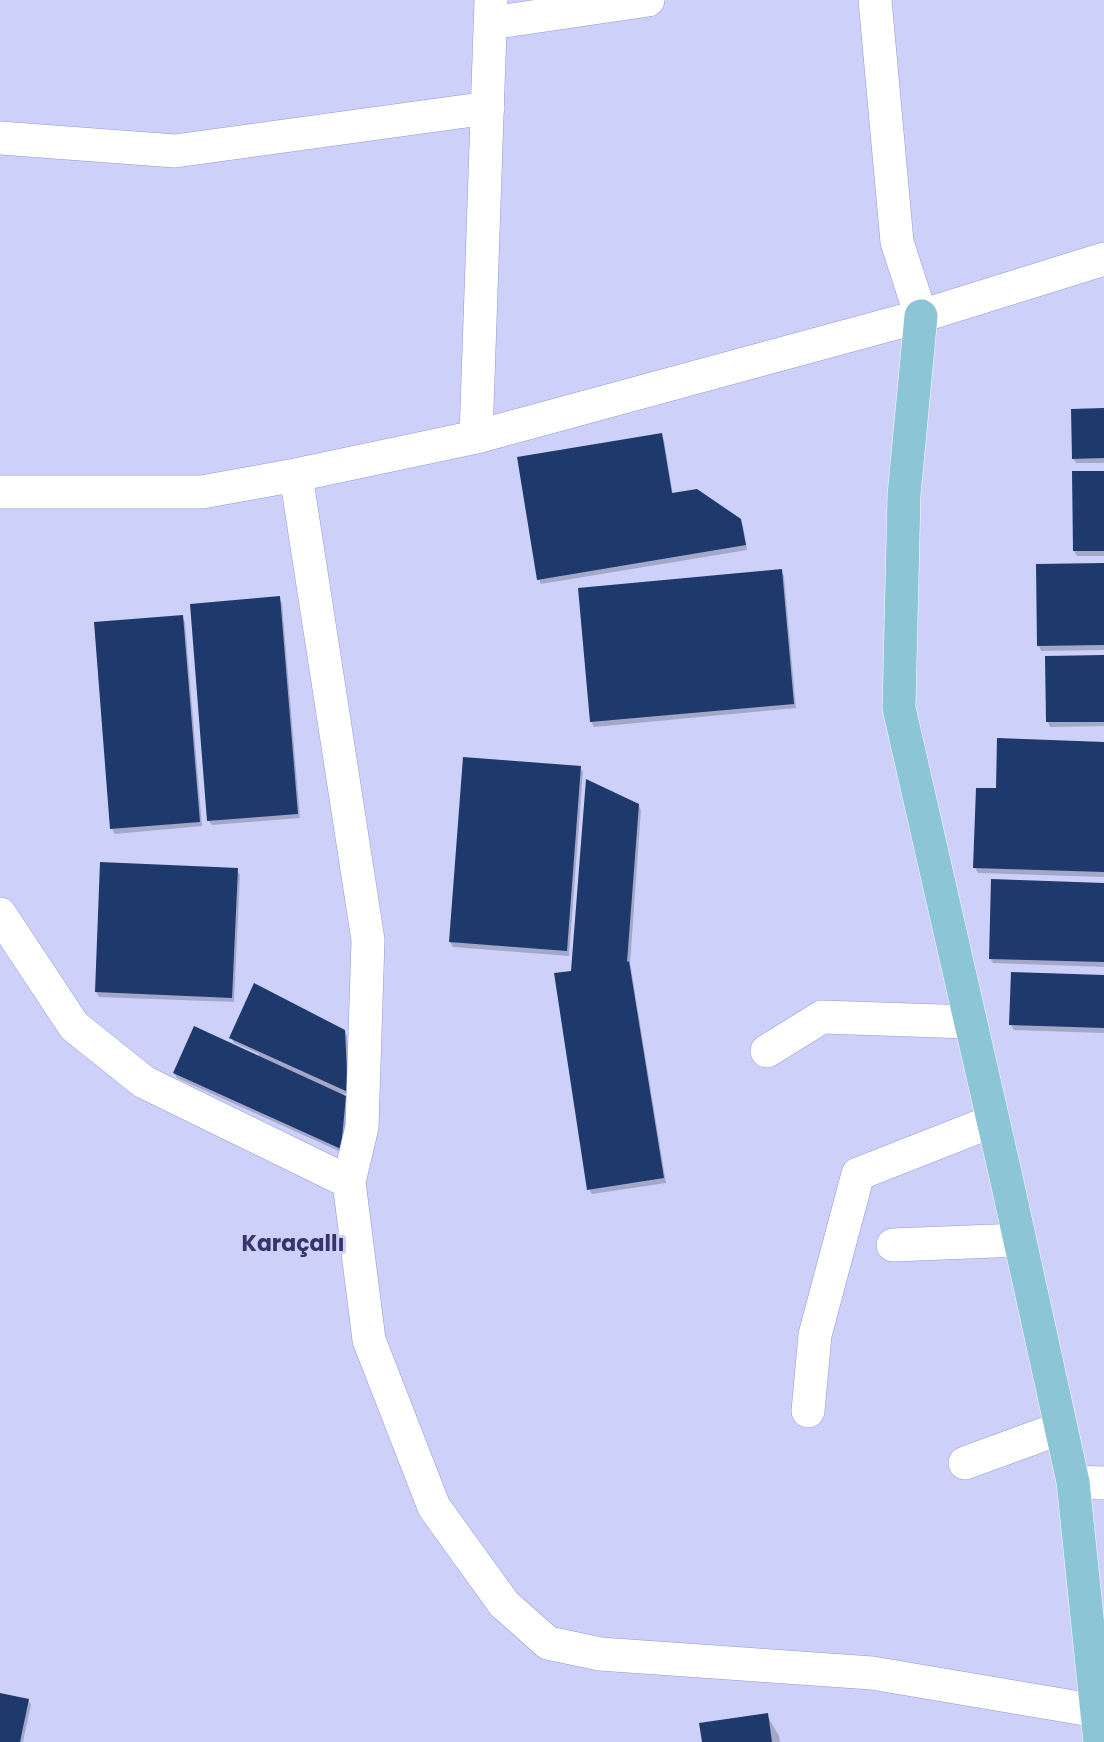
<!DOCTYPE html>
<meta charset="utf-8">
<style>
body{margin:0}
canvas{display:block;background:#cdd1fa}
</style>
<canvas width="1104" height="1742"></canvas>
<script>
const ctx = document.querySelector('canvas').getContext('2d');
ctx.lineJoin = 'round';
function paint(path, color) {
  ctx.fillStyle = color;
  ctx.fill(path, 'evenodd');
}
function stroke(path, color, width, dash) {
  ctx.strokeStyle = color;
  ctx.lineWidth = width;
  ctx.lineCap = dash ? 'butt' : 'round';
  ctx.setLineDash(dash || []);
  ctx.stroke(path);
}
function label(font, color, halo, rows, align = 'center') {
  ctx.font = font + ' Poppins,sans-serif';
  ctx.lineWidth = 6;
  ctx.setLineDash([]);
  ctx.textBaseline = 'middle';
  ctx.strokeStyle = halo;
  ctx.fillStyle = color;
  for (const [text, x, y, turn = 0] of rows) {
    ctx.save();
    ctx.translate(x, y);
    ctx.rotate((+turn || 0) * Math.PI / 180);
    ctx.textAlign = isNaN(turn) ? turn : align;
    if (halo) ctx.strokeText(text, 0, 0);
    ctx.fillText(text, 0, 0);
    ctx.restore();
  }
}
paint(new Path2D(`
 M1104 410V463H1076L1073 458Z
 M661 435 664 440 673 495 740 520 743 526 747 550 541 584 539 579Z
 M1104 472V556H1077L1074 551Z
 M1104 565V650L1041 651 1039 646Z
 M781 571 784 576 796 708 594 727 591 722Z
 M279 598 282 603 300 818 212 825 209 821Z
 M182 617 185 622 202 826 115 834 112 829Z
 M1104 657V726L1050 727 1048 722Z
 M1104 743V877L978 873 975 868 997 790Z
 M580 768 583 772 569 956 453 947 450 942Z
 M638 805 641 810 630 964 631 968 666 1183 592 1194 589 1189 573 972Z
 M237 870 240 875 234 1002 99 997 96 992Z
 M1104 884V967L993 963 990 958Z
 M1104 977V1033L1014 1030 1011 1025Z
 M344 1031 347 1036 349 1096 343 1093 348 1102 343 1153 177 1078 174 1073 258 1057 259 1054 234 1043 231 1038Z
 M0 1695 28 1700 31 1705 23 1742H0Z
 M767 1715 779 1736 780 1742H704Z`), '#0003');
paint(new Path2D(`
 M1104 408V458L1072 459 1071 409Z
 M662 433 672 493 697 489 741 519 746 545 537 580 517 457Z
 M1072 471H1104V551H1073Z
 M1104 563V645L1037 646 1036 564Z
 M782 569 794 704 590 722 578 588Z
 M280 596 298 814 207 821 190 604Z
 M183 615 200 822 110 829 94 622Z
 M1104 655V722H1046L1045 656Z
 M997 738 1104 742V872L973 868 976 788H996Z
 M463 757 581 766 567 951 449 942Z
 M586 779 639 804 627 962 629 961 664 1178 587 1190 554 973 571 971Z
 M100 862 238 868 232 998 95 992Z
 M991 879 1104 883V962L989 959Z
 M1011 972 1104 975V1028L1009 1025Z
 M254 983 345 1030 348 1092 229 1038Z
 M194 1026 346 1096 341 1149 173 1073Z
 M0 1693 29 1699 20 1742H0Z
 M768 1713 772 1742H702L699 1723Z`), '#1e3a6d');
const minor = new Path2D(`
 M875 0 897 242 921 316
 M491 23 648 0
 M0 138 175 151 488 108
 M476 437 491 0
 M296 475 368 940 362 1127 349 1182 369 1340 434 1507 504 1604 548 1643 600 1654 872 1673 1097 1711
 M0 492H202L296 475 476 437 921 316 1104 259
 M0 914 74 1026 144 1082 349 1182
 M767 1051 822 1017 970 1022
 M893 1245 1019 1240
 M808 1411 815 1335 858 1174 993 1121
 M965 1463 1061 1428
 M1073 1482 1104 1483`);
const major = new Path2D(`
 M921 316 904 495 899 708 1006 1177 1073 1482 1100 1742`);
stroke(minor, '#9397d8', 34);
stroke(major, '#fff', 34);
stroke(minor, '#fff', 33);
stroke(major, '#8cc5d6', 33);
label('bold 22px', '#35346c', '#cdd1fa', [
 ["Karaçallı",293,1245]
]);
</script>
